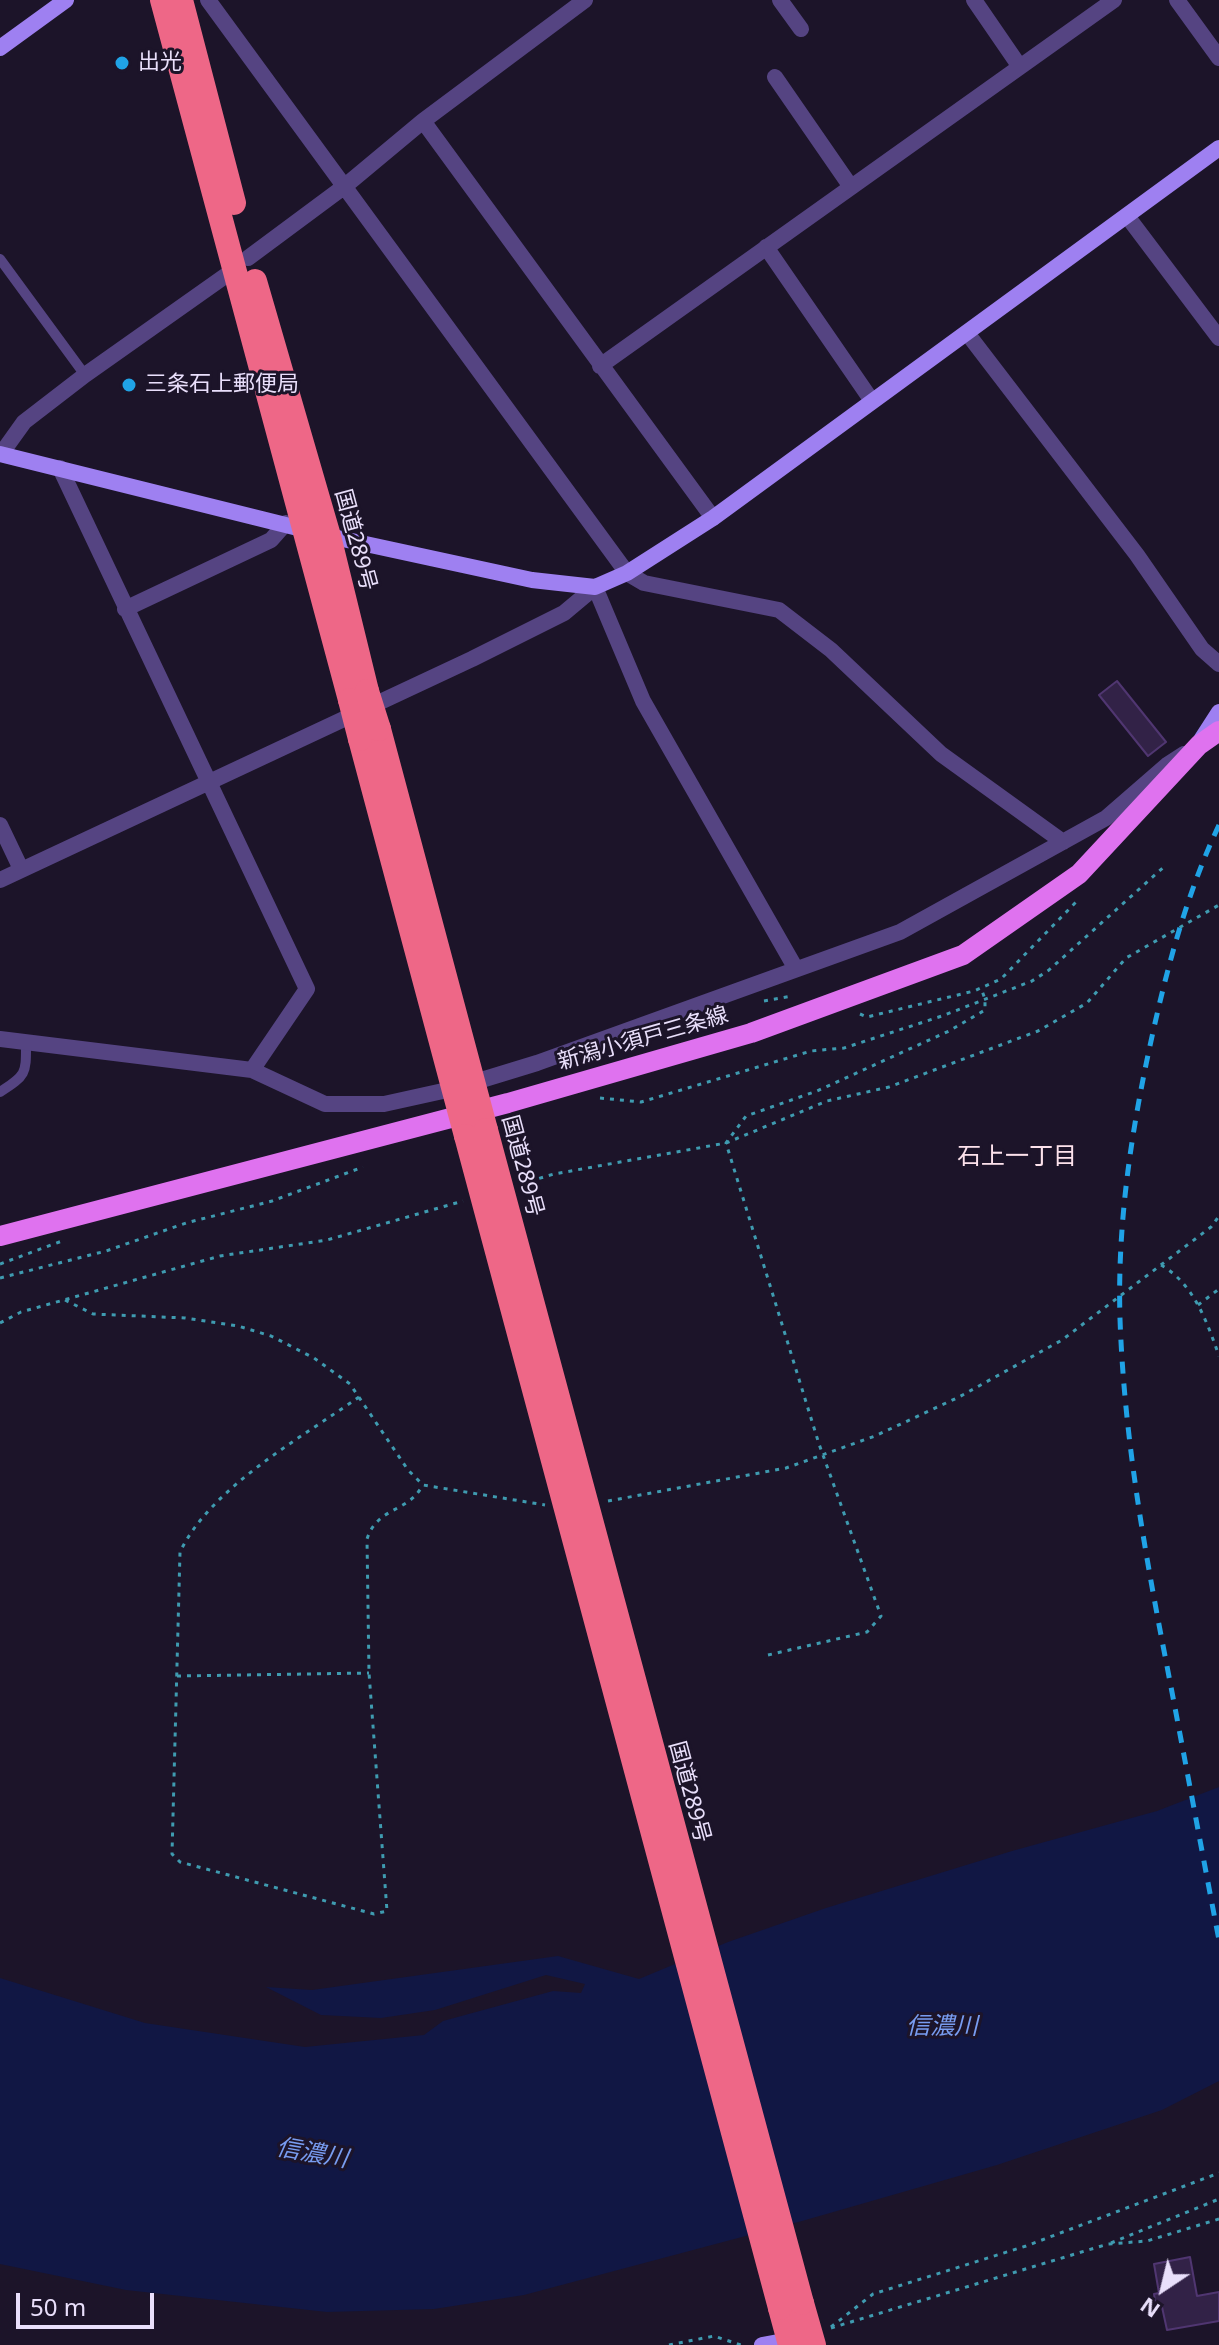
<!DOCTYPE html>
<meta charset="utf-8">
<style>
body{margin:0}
#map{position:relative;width:1219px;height:2345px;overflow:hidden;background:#1c1429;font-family:"Noto Sans",sans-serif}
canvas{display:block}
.north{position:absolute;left:1123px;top:2249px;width:80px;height:80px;-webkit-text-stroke:6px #1c1429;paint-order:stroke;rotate:215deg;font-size:22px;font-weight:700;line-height:32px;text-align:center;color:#e9dffb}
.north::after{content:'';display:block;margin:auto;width:28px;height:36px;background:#e9dffb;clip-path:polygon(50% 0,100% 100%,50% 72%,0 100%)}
.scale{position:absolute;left:16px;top:2293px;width:138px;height:36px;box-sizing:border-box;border:4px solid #e9dffb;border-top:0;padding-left:10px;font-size:24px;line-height:28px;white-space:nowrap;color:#e9dffb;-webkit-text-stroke:6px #1c1429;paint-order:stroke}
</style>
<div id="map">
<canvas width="1219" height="2345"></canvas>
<div class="north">N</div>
<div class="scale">50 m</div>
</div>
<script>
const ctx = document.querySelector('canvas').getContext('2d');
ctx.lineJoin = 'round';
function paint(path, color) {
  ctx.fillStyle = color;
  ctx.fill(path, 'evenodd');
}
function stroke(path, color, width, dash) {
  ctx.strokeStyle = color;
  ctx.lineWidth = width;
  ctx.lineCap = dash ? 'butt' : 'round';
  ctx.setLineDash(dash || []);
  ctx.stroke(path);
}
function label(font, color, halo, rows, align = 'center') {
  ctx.font = font + ' "Noto Sans","Noto Sans JP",sans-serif';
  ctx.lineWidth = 6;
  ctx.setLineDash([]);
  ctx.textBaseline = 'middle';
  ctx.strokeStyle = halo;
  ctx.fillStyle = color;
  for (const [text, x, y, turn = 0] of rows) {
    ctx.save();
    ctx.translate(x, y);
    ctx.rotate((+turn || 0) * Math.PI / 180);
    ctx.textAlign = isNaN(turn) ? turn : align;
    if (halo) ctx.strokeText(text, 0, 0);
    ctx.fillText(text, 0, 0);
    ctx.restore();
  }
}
paint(new Path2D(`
 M1219 1787V2081L1162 2110 997 2165 802 2221 524 2295 434 2309 327 2312 126 2290 0 2264V1978L145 2023 305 2047 424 2035 443 2021 553 1991 581 1993 585 1984 546 1975 435 2010 381 2018 321 2015 266 1987 312 1990 558 1956 639 1979 728 1942 826 1908 1012 1851 1157 1811Z`), '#111744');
const building = new Path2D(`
 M1117 681 1166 742 1148 756 1099 695Z
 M1190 2257 1197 2296 1219 2292V2321L1167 2330 1162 2307 1156 2308 1154 2294 1159 2293 1154 2264Z`);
paint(building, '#322247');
stroke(building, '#503671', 2);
stroke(new Path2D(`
 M764 1001 792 996
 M860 1014 867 1017 974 991 1001 979 1077 901
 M600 1098 641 1102 811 1051 844 1048 942 1016 1032 981 1049 970 1166 865
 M520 1184 554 1174 726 1143 827 1101 889 1087 1038 1031 1087 1003 1126 958 1219 905
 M0 1264 62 1241
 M1161 1265C1194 1284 1207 1322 1219 1356
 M0 1278 106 1251 186 1223 272 1201 363 1167
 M65 1300 93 1314 185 1318 238 1326 271 1336 314 1358 350 1384 408 1470 423 1485 545 1505
 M1198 1305 1219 1289
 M0 1323 21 1312 220 1256 327 1240 463 1201
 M359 1397C301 1438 211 1487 180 1552L172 1854 180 1862 374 1914 387 1911 369 1673 367 1539C377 1507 409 1512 422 1486
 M608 1501 786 1468 875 1436 959 1397 1062 1340 1211 1227 1219 1216
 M768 1655 867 1632 881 1616 819 1444 726 1143 746 1116 817 1091 949 1031 985 1010V999L981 988
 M177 1676 369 1673
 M1111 2243 1219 2199
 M831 2327 873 2294 1026 2246 1219 2173
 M831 2328 1108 2244 1147 2241 1219 2219
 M669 2345 714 2336 741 2345`), '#3f9bb0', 3, [4, 6]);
stroke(new Path2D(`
 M0 259 85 375
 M0 1092C27 1075 26 1073 26 1043`), '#554482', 10);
stroke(new Path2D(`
 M208 0 627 573 644 583 779 610 831 650 941 754 1063 842
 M780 0 801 29
 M974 0 1020 67
 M1177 0 1219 58
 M775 77 851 187
 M423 121 713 518
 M1127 216 1219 338
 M766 247 872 401
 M248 258 345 186 423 121 585 0
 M967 333 1137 555 1202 649 1219 664
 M600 366 1114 0
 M1 454 24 422 85 375 235 269
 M60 468 307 989 252 1070
 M125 609 271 540 286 523
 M0 825 21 869
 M0 880 472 659 564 613 595 587 643 701 796 969
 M0 1039 252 1070 325 1104H384L452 1089 537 1063 900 932 1106 818 1167 765 1184 754`), '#554482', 16);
stroke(new Path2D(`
 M0 48 66 0
 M0 454 338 538 532 580 595 587 627 573 713 518 1219 148
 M1199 743 1219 712
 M762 2345 789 2340`), '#9e80f1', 16);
stroke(new Path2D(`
 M0 1236 508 1103 751 1033 963 955 1079 874 1199 745 1219 731`), '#df72ef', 20);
stroke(new Path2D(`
 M162 0 350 700
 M181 0 234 203
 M255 281 329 536 367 691
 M379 729 486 1130
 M360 739 466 1136
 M802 2303 814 2345
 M780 2308 790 2345`), '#ee6787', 24);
stroke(new Path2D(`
 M1219 825C1188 891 1169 960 1153 1032 1132 1126 1117 1222 1120 1319 1124 1434 1144 1548 1166 1661 1184 1754 1201 1847 1219 1940`), '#20a3e6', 5, [12, 10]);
stroke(new Path2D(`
 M367 691 379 729
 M350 700 360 739
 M486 1130 802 2303
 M466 1136 780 2308`), '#ee6787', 24);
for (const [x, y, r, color] of [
 [122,63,8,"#20a3e6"],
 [129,385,8,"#20a3e6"]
]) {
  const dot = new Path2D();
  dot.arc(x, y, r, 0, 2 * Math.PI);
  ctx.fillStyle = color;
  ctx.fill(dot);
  stroke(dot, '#1c1429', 3);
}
label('22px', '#e9dffb', '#1c1429', [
 ["出光",138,63],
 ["三条石上郵便局",145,385]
], 'left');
label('22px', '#e9dffb', '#1c1429', [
 ["国道289号",355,540,75],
 ["新潟小須戸三条線",643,1039,-16],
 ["国道289号",522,1166,75],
 ["国道289号",689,1792,75]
]);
label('24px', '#fce1eb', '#1c1429', [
 ["石上一丁目",1017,1157]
]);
label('italic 24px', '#789cf0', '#1c1429', [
 ["信濃川",942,2027],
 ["信濃川",312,2154,10]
]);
</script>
